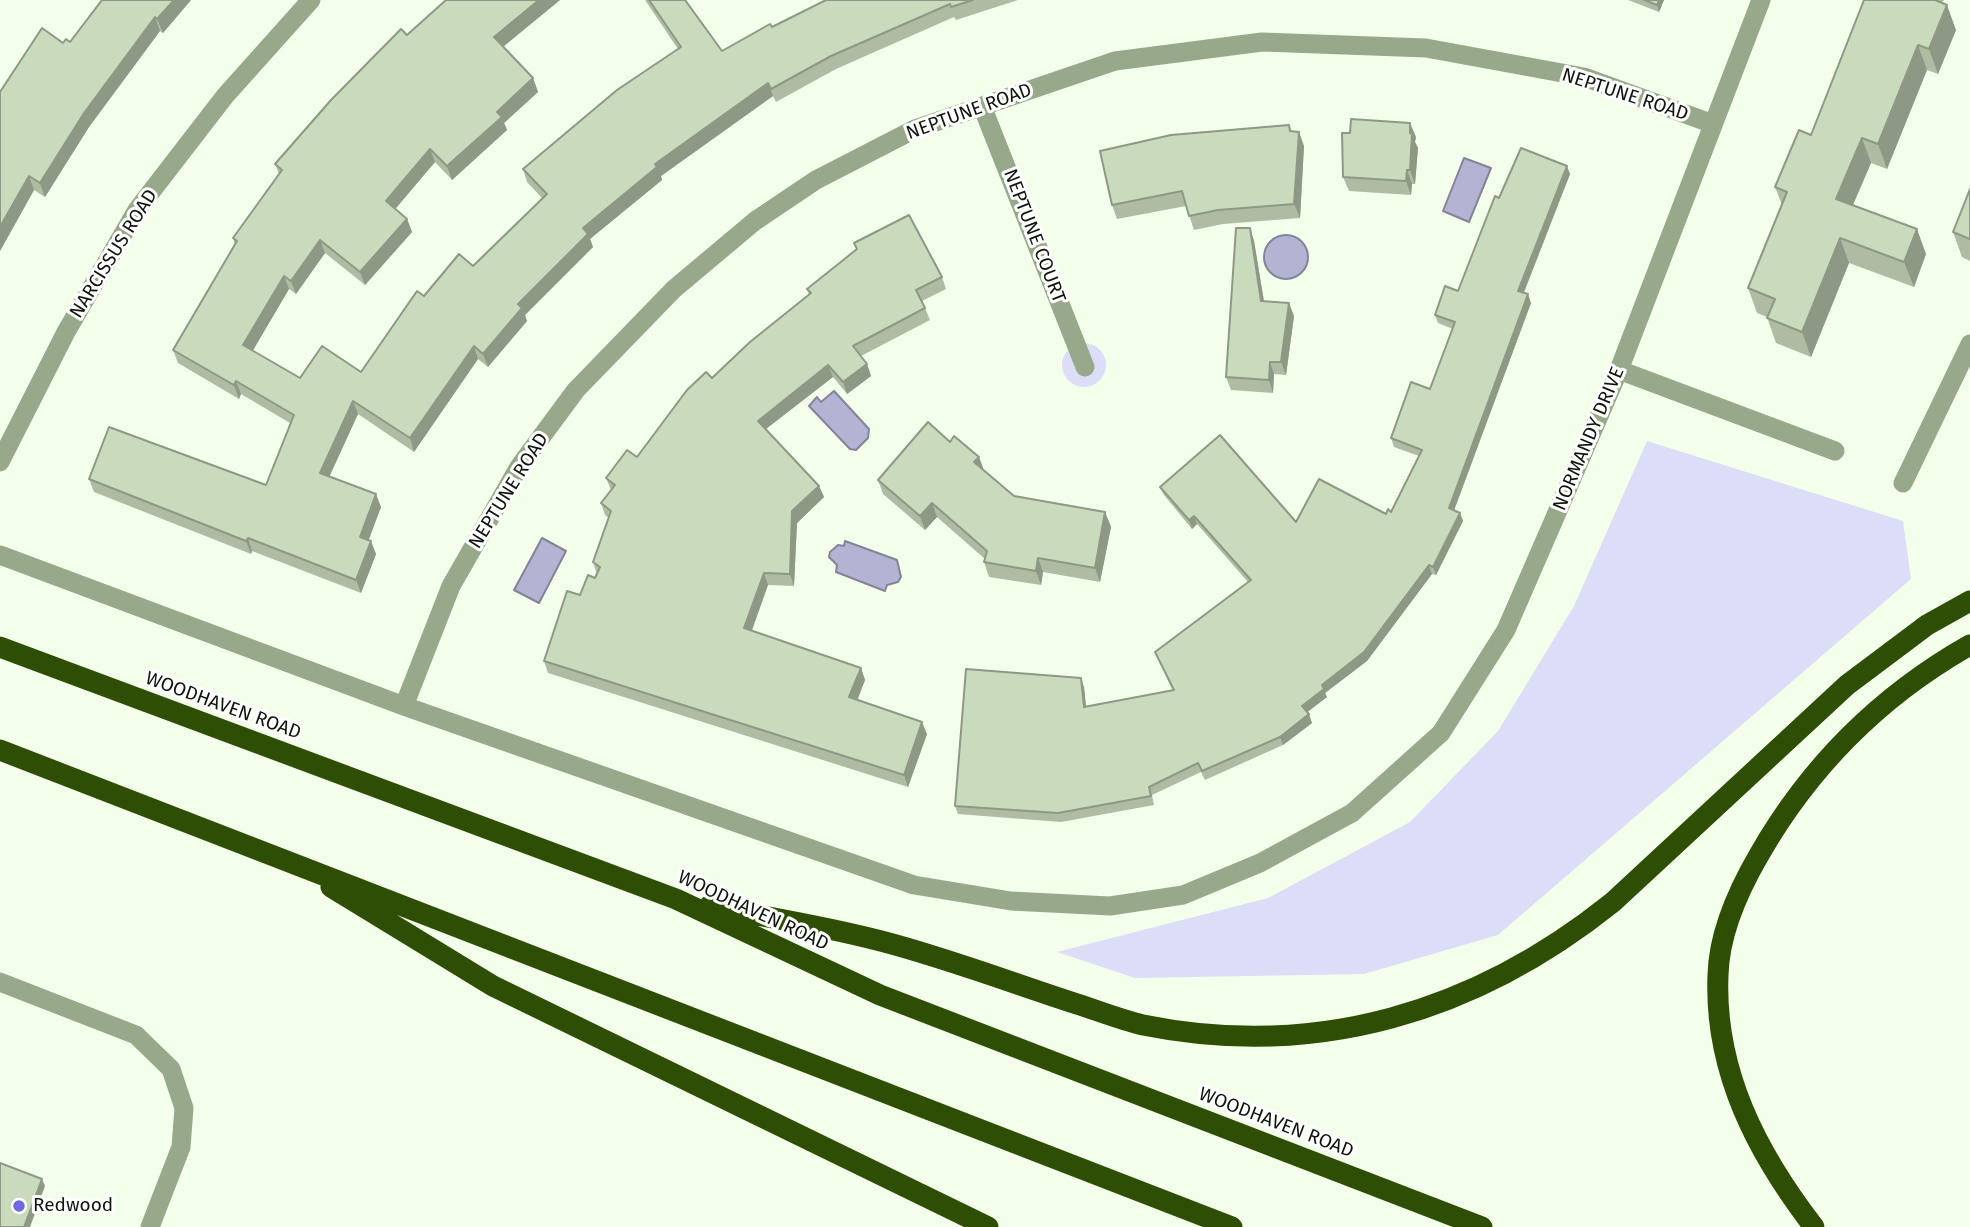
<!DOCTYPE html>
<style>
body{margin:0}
canvas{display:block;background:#f3ffea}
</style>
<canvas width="1970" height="1227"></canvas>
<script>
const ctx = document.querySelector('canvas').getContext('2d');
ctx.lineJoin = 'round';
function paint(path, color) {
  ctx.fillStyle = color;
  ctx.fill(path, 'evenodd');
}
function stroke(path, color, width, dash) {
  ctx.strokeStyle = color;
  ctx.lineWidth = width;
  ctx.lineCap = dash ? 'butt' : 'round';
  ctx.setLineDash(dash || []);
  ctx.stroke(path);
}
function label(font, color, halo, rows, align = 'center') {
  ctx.font = font + ' "Fira Sans",sans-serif';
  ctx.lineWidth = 6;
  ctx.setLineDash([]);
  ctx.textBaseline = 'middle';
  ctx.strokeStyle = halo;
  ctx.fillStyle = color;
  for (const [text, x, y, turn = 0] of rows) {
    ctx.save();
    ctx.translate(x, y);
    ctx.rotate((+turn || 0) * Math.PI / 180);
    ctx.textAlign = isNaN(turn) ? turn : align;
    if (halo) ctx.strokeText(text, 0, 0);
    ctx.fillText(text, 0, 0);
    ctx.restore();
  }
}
paint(new Path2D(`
 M1062 365a22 22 0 1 1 44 0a22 22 0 1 1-44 0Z
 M1647 441 1903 521 1911 579 1498 935 1364 974 1135 978 1057 952 1268 898 1410 822 1498 731 1574 606Z`), '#dcdef7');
const water = new Path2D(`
 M1464 158 1491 168 1469 222 1443 211Z
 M1264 257a22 22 0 1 1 44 0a22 22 0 1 1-44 0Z
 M834 391 869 429 868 438 856 450 850 449 809 406 817 397 821 402Z
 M542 538 566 551 539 603 514 590Z
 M845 541 897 560 901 577 898 582 887 585 885 591 836 572 837 565 829 557 830 552 838 545 844 546Z`);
paint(water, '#b3b4d3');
stroke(water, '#828598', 2);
stroke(new Path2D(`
 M1903 483 1970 344
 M0 982 136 1035 171 1069 184 1108 181 1147 150 1227`), '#98a98b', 19);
stroke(new Path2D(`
 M982 106 1085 367
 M1619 370 1835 451
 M0 462 66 332 137 210 225 96 311 0
 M0 555 404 706 914 885 1011 901 1110 906 1183 895 1260 863 1352 813 1441 733 1506 630 1619 370 1761 0
 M404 706 451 586 519 467 576 390 674 289 755 221 816 180 915 129 1115 61 1262 42 1426 48 1584 77 1713 124`), '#98a98b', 19);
stroke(new Path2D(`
 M0 647 676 899 880 995 1482 1227
 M0 750 1232 1227
 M331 887 493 986 988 1227
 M709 906C766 917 824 926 881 941 947 958 1012 983 1077 1004 1099 1011 1121 1020 1143 1025 1317 1060 1476 1012 1613 902L1847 685 1927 625 1970 601
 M1814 1227C1757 1153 1714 1071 1718 975 1719 933 1738 891 1759 855 1810 766 1880 696 1970 645`), '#2e4e03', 21);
paint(new Path2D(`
 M191 0 163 33 160 31 89 127 45 197 34 190 0 251V92L63 43 70 42Z
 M446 0H560L503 47 533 78 538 92 504 123 507 130 452 180 435 162 395 209 407 219 412 232 365 285 325 253 296 294 289 289 252 351 300 378 361 372 424 296 473 266 542 198 527 182 523 169 678 49 645 0H685L722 51 826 0H1018L956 20 954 17 836 69 776 102 773 96 661 176 662 180 590 239 593 247 525 315 527 321 488 367 478 359 414 452 358 414 329 477 381 507 368 540 376 554 361 593 252 551 251 554 94 492 89 479 266 485 290 423 241 394 239 399 178 363 173 350 235 245 233 238 279 174 275 164 407 35Z
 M1628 0H1664L1659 12Z
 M1864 0H1944L1942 3 1956 30 1938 74 1927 70 1887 169 1871 163 1853 205 1926 254 1914 287 1849 263 1811 357 1776 343 1767 317 1757 313 1748 288 1782 205 1775 187 1811 135Z
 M1289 125 1292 132 1304 146 1300 218 1223 224 1194 230 1186 206 1117 219 1112 205Z
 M1416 137 1415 142 1418 148 1415 184H1412L1411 195 1349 191 1343 177Z
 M1570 174 1524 293 1531 303 1454 510 1460 513 1463 521 1436 575 1432 574 1367 661 1325 693 1327 697 1307 712 1312 723 1283 745 1205 780 1201 772 1152 795 1154 805 1061 822 958 814 955 806 1084 687 1086 707 1173 691 1155 652 1248 582 1197 524 1192 529 1164 495 1160 487 1296 522 1386 514 1391 512 1419 456 1394 447 1391 438 1430 389 1453 329 1438 323 1435 315 1458 291 1499 198Z
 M1970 189V261L1962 257 1953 232Z
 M1250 228 1254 241 1264 301 1294 316 1286 375 1274 374 1273 393 1231 390 1226 377Z
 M854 243 942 277 946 289 922 301 930 320 861 356 867 364 871 376 847 394 833 377 766 429 819 486 824 497 797 523 794 586 768 585 752 631 861 668 865 680 857 699 927 734 908 787 548 673 544 661 580 595 597 574 593 562 609 518 605 515 601 503 611 490 606 478 637 457 712 378 809 295 807 289 857 250Z
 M950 442 979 457 984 470 1014 496 1105 512 1111 527 1100 582 1043 572 1041 585 989 577 984 562 985 559 937 517 925 530 883 494 878 480Z`), '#aebca3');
paint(new Path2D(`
 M174 0H191L163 33 157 19Z
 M539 0H560L499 50 494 37Z
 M1659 0H1664L1659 12 1657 5Z
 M1947 5 1956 30 1938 74 1929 49Z
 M155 17 160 31 89 127 45 197 40 183 84 113Z
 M1918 45 1927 70 1887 169 1878 144Z
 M533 78 538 92 504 123 507 130 452 180 447 166 497 112Z
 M768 83 773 96 661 176 662 180 590 239 593 247 525 315 527 321 488 367 483 354 518 304 583 228 655 164Z
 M1410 123 1416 137 1415 142 1418 148 1415 184 1410 170Z
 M1299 132 1304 146 1300 218 1294 204Z
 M1862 138 1871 163 1845 223 1836 199Z
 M430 149 435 162 391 214 386 201Z
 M1567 166 1570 174 1521 299 1518 291Z
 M1407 170 1412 184 1411 195 1406 181Z
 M29 176 34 190 0 251V227Z
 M407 219 412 232 365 285 360 272Z
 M1250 228 1254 241 1266 314 1261 301Z
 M1917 229 1926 254 1914 287 1904 262Z
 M1840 238 1849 263 1811 357 1802 332Z
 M320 240 325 253 296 294 291 281Z
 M284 276 289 289 248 359 243 345Z
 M1528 294 1531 303 1452 516 1449 508Z
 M1289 303 1294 316 1286 375 1281 362Z
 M474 346 478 359 414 452 410 438Z
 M1270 362 1274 374 1273 393 1269 380Z
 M867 364 871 376 847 394 843 382Z
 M828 365 833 377 762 432 758 421Z
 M236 381 241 394 239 399 234 385Z
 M353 401 358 414 325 486 320 473Z
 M979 457 984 471 974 462Z
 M819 486 824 497 797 523 794 586 790 574 792 511Z
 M376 494 381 507 365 550 360 537Z
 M932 503 937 517 925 530 920 516Z
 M1105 512 1111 527 1100 582 1095 568Z
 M1460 513 1463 521 1436 575 1433 567Z
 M1194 516 1197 524 1192 529 1189 520Z
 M248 538 252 551 251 554 246 541Z
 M371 541 376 554 361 593 356 580Z
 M1038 558 1043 572 1041 585 1036 571Z
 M1429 565 1432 574 1367 661 1325 693 1327 697 1305 714 1302 706Z
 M764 573 768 585 748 640 744 628Z
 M861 668 865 680 854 709 849 697Z
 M1081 678 1084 687 1087 716 1084 707Z
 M1309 714 1312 723 1283 745 1280 737Z
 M922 722 927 734 908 787 904 775Z
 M42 1179 45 1186 30 1227H24Z`), '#8d9984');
const building = new Path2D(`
 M102 0H174L157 19 155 17 84 113 40 183 29 176 0 227V92L42 28 63 43 66 39 70 42Z
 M446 0H539L494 37 533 78 497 112 502 117 447 166 430 149 386 201 407 219 360 272 320 240 291 281 284 276 243 345 300 378 322 346 361 372 417 291 424 296 459 254 473 266 547 194 523 169 617 90 681 47 649 0H685L722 51 770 24 772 27 826 0H973L951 7 950 4 831 56 771 89 768 83 655 164 657 167 583 228 588 234 518 304 522 308 483 354 474 346 410 438 353 401 320 473 376 494 360 537 371 541 356 580 248 538 246 541 89 479 109 427 266 485 294 415 236 381 234 385 173 350 237 241 233 238 282 170 275 164 331 100 401 29 407 35Z
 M1644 0H1659L1657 5Z
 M1864 0H1935L1947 5 1929 49 1918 45 1878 144 1862 138 1836 199 1917 229 1904 262 1840 238 1802 332 1767 318 1775 299 1748 288 1787 192 1775 187 1799 130 1811 135Z
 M1351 119 1410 123V133L1412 134 1410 170H1407L1406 181 1343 177 1342 133H1350Z
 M1289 125 1290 131 1299 132 1294 204 1218 210 1189 216 1182 191 1112 205 1100 151 1171 135Z
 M1521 148 1567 166 1518 291 1528 294 1449 508 1460 513 1433 567 1429 565 1364 652 1322 685 1324 689 1302 706 1309 714 1280 737 1202 771 1198 763 1149 787 1151 796 1058 813 955 806 966 669 1081 678 1084 707 1174 690 1155 652 1251 580 1194 516 1189 520 1160 487 1220 435 1296 522 1319 479 1386 514 1388 509 1391 512 1422 450 1391 438 1411 382 1430 389 1455 322 1435 315 1445 286 1458 291 1495 196 1499 198Z
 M1970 189V239L1953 232Z
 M909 215 942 277 916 290 925 308 853 346 867 364 843 382 828 365 758 421 819 486 792 511 790 574 764 573 744 628 861 668 849 697 922 722 904 775 544 661 567 591 580 595 588 575 595 578 600 567 593 562 611 511 601 503 615 485 606 478 627 450 637 457 687 390 706 372 712 378 750 342 811 293 807 289 857 249 854 243Z
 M1236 228H1250L1261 301 1289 303 1281 362H1270L1269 380 1226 377Z
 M928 422 950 442 954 436 979 457 974 462 1014 496 1105 512 1095 568 1038 558 1036 571 984 562 987 551 932 503 920 516 878 480Z
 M0 1163 42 1179 24 1227H0Z`);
paint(building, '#cadbbd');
stroke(building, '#8d9984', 2);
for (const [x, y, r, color] of [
 [19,1206,7,"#7167e2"]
]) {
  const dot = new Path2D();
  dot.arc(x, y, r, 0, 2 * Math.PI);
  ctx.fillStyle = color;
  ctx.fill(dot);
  stroke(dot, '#fff', 2.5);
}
label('19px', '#11160d', '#fff', [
 ["NEPTUNE ROAD",1625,95,18],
 ["NEPTUNE ROAD",969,112,-20],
 ["NEPTUNE COURT",1034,236,69],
 ["NARCISSUS ROAD",114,254,-58],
 ["NORMANDY DRIVE",1589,439,-67],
 ["NEPTUNE ROAD",509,491,-58],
 ["WOODHAVEN ROAD",223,706,20],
 ["WOODHAVEN ROAD",753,911,25],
 ["WOODHAVEN ROAD",1276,1123,21]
]);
label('19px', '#11160d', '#fff', [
 ["Redwood",33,1206]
], 'left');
</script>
